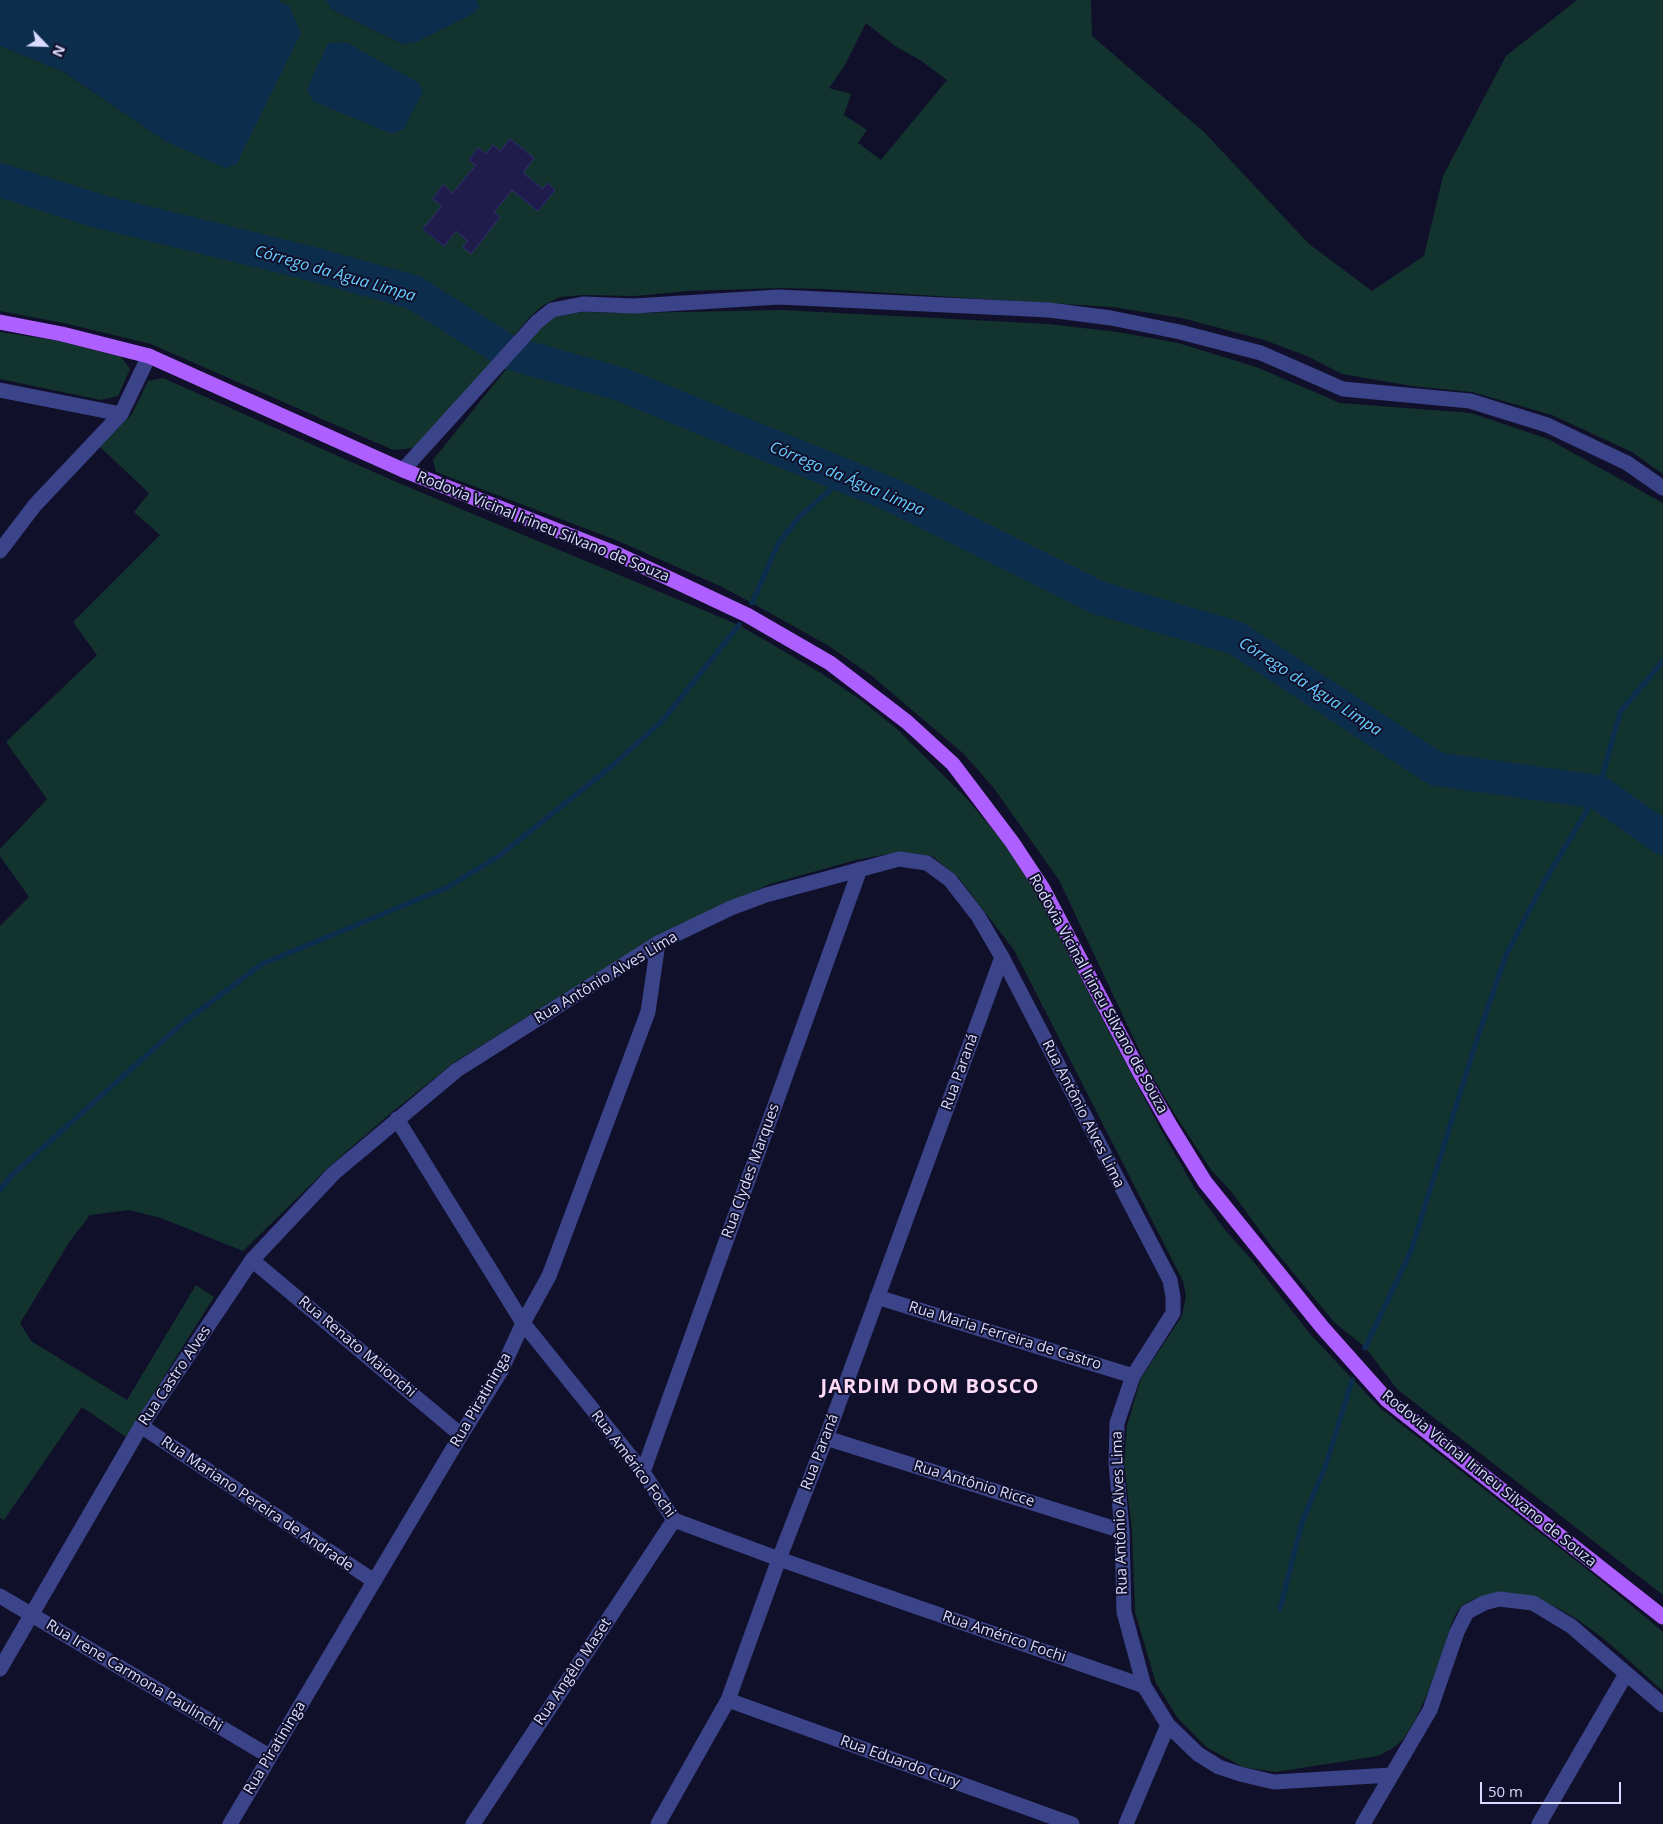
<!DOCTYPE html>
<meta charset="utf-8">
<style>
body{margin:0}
#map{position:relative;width:1663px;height:1824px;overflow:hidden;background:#11102a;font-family:"Open Sans",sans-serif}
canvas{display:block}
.north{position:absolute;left:20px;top:20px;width:50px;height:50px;-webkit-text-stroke:4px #11102a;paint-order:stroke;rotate:114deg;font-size:14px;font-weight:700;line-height:20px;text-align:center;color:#d9daff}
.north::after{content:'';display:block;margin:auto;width:18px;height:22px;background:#d9daff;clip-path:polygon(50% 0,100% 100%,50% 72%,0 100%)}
.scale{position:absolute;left:1480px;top:1782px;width:141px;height:22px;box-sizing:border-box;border:2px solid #d9daff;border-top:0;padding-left:6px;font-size:15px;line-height:18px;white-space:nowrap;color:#d9daff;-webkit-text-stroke:4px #11102a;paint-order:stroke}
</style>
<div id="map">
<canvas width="1663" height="1824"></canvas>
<div class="north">N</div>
<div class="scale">50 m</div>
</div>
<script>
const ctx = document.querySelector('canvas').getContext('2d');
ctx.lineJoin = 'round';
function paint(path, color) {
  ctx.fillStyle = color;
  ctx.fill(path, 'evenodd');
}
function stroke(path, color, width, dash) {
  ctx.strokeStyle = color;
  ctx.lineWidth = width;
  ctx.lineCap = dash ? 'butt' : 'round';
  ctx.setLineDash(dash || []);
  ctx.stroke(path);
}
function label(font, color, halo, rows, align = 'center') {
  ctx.font = font + ' "Open Sans",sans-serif';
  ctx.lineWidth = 4;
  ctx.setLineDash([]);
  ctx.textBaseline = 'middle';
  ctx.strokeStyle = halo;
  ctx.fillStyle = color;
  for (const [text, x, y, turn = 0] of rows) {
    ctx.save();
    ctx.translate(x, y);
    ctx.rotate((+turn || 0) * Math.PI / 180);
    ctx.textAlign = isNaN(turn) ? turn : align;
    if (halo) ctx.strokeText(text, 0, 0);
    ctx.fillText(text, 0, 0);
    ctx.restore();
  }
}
paint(new Path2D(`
 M277 0H326L333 10 403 44 416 42 474 13 477 0H1091L1092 36 1204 132 1309 244 1372 291 1424 256 1443 176 1506 56 1577 0H1663V474L1632 452 1552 415 1472 392 1412 386 1342 374 1307 356 1264 340 1182 318 1112 307 825 289 781 288 688 291 635 296 584 295 560 297 542 306 529 318 487 368 415 448 393 450 151 344 64 323 0 311V46L64 72 165 141 289 6ZM866 23 895 46 920 60 947 80 881 160 858 143 867 130 844 115 851 94 829 88 845 65ZM510 139 534 158 523 173 543 189 547 183 555 190 538 211 512 190 494 212 500 217 471 253 463 247 468 241 456 231 444 246 423 230 442 206 433 198 443 185 453 193 476 165 469 159 478 148 486 154 493 145 500 151Z
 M781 310 1048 324 1118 332 1178 343 1256 367 1340 403 1471 413 1548 439 1663 503V1595L1397 1389 1365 1347 1334 1322 1272 1247 1231 1191 1212 1171 1179 1121 1149 1071 1059 880 993 787 964 754 872 676 829 646 752 603 720 586 616 540 436 472 433 460 540 327 554 317 582 312 634 313Z
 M0 332 59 341 121 357 130 369 118 396 101 400 0 379Z
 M163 378 394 481 739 625 821 673 862 701 897 729 968 800 1004 843 1034 889 1161 1130 1195 1189 1225 1230 1253 1261 1311 1335 1379 1407 1598 1578 1663 1632V1691C1620 1653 1551 1581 1489 1595 1480 1597 1468 1600 1461 1607 1454 1613 1449 1632 1446 1641 1436 1671 1422 1714 1403 1739 1397 1747 1387 1751 1378 1756L1275 1772 1243 1767 1206 1747 1177 1717 1156 1683 1135 1612 1132 1530 1124 1463 1127 1426 1141 1378 1182 1316 1186 1296 1183 1281 1014 950 958 877 932 856 899 852 856 860 770 884 662 933 456 1061 391 1113 330 1166 243 1251 161 1218 129 1210 90 1215 70 1241 20 1323 31 1341 127 1400 196 1285 214 1297 126 1437 82 1407 4 1520 0 1518V926L29 897 0 856V849L47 799 6 742 97 655 73 622 160 535 134 512 149 493 100 447 132 414 148 381Z`), '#13342e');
paint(new Path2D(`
 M0 0H277L289 6 301 33 236 165 225 168 165 141 64 72 0 46Z
 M326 0H477L479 7 474 13 416 42 403 44 333 10Z
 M346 42 419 83 423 92 403 130 392 134 313 101 307 89 328 43Z`), '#0d2d4d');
stroke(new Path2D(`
 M752 603 778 544 800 516 846 476
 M0 1190 11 1176 184 1022 262 964 448 887 499 856 612 766 663 720 739 625
 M1365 1348 1411 1251 1478 1036 1506 955 1543 884 1598 792 1620 712 1663 661
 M1280 1609 1302 1522 1326 1465 1352 1380`), '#0d2d4d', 5.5);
stroke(new Path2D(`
 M0 180 98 211 309 263 413 292 510 353 620 384 894 496 1099 598 1236 638 1436 769 1598 792 1663 838`), '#0d2d4d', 34);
const building = new Path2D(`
 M510 139 534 158 523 173 543 189 547 183 555 190 538 211 512 190 494 212 500 217 471 254 463 247 468 241 456 231 444 246 423 229 442 206 433 199 443 185 453 193 476 165 469 160 478 148 486 154 493 145 500 151Z`);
paint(building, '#1f1c4b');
stroke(building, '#332e77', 1);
stroke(new Path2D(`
 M0 390 121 414
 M403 470 537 322 552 310 583 304 634 306 779 297 1049 310 1111 318 1180 332 1261 353 1343 389 1470 401 1547 425 1627 463 1663 488
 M0 551 35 505 121 414 149 356
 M397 1119 523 1323 643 1472 674 1520 779 1559 1144 1686
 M252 1260 461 1435
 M877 1297 1133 1376
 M141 1426 374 1581
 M826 1438 1122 1531
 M643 1472 860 869
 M0 1596 269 1756
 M0 1669 141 1426 252 1260 334 1173 457 1070 658 943 731 908 766 895 899 859 927 863 950 880 978 916 1002 957 1170 1280 1173 1297V1313L1133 1376 1117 1423 1116 1463 1122 1531 1124 1612 1144 1686 1168 1725 1198 1754 1219 1767 1240 1774 1274 1782 1391 1775
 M728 1700 1072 1824
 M230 1824 461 1435 501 1371 523 1323 549 1276 648 1012 658 943
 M473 1824 674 1520
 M658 1824 728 1700 779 1559 826 1438 1002 957
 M1126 1824 1168 1725
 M1363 1824 1430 1710 1457 1632 1467 1612 1484 1603 1499 1599 1533 1603 1571 1626 1663 1705
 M1539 1824 1626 1674`), '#3b4389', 15);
stroke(new Path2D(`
 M0 322 62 334 149 356 403 470 617 554 747 615 830 663 907 722 953 764 1012 842 1043 889 1140 1073 1171 1127 1205 1182 1322 1327 1387 1400 1663 1617`), '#ad60ff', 15);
label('15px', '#d9daff', '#11102a', [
 ["Rodovia Vicinal Irineu Silvano de Souza",543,527,22],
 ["Rua Antônio Alves Lima",606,978,-31],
 ["Rodovia Vicinal Irineu Silvano de Souza",1098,994,61],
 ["Rua Paraná",960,1072,-70],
 ["Rua Antônio Alves Lima",1083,1114,63],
 ["Rua Clydes Marques",751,1171,-70],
 ["Rua Maria Ferreira de Castro",1005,1336,17],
 ["Rua Renato Maionchi",357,1347,40],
 ["Rua Castro Alves",175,1376,-56],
 ["Rua Piratininga",481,1400,-60],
 ["Rua Paraná",820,1452,-69],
 ["Rua Américo Fochi",633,1464,53],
 ["Rodovia Vicinal Irineu Silvano de Souza",1489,1479,39],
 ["Rua Antônio Ricce",974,1484,17],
 ["Rua Mariano Pereira de Andrade",257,1504,34],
 ["Rua Antônio Alves Lima",1120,1513,-92],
 ["Rua Américo Fochi",1004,1637,19],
 ["Rua Angêlo Maset",573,1672,-56],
 ["Rua Irene Carmona Paulinchi",134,1676,31],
 ["Rua Piratininga",275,1748,-59],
 ["Rua Eduardo Cury",900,1762,20]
]);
label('italic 16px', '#67ceff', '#11102a', [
 ["Córrego da Água Limpa",335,274,16],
 ["Córrego da Água Limpa",847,479,23],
 ["Córrego da Água Limpa",1310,687,33]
]);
ctx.letterSpacing = '1px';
label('bold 20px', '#ffdbf7', '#11102a', [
 ["JARDIM DOM BOSCO",930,1387]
]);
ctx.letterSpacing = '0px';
</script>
